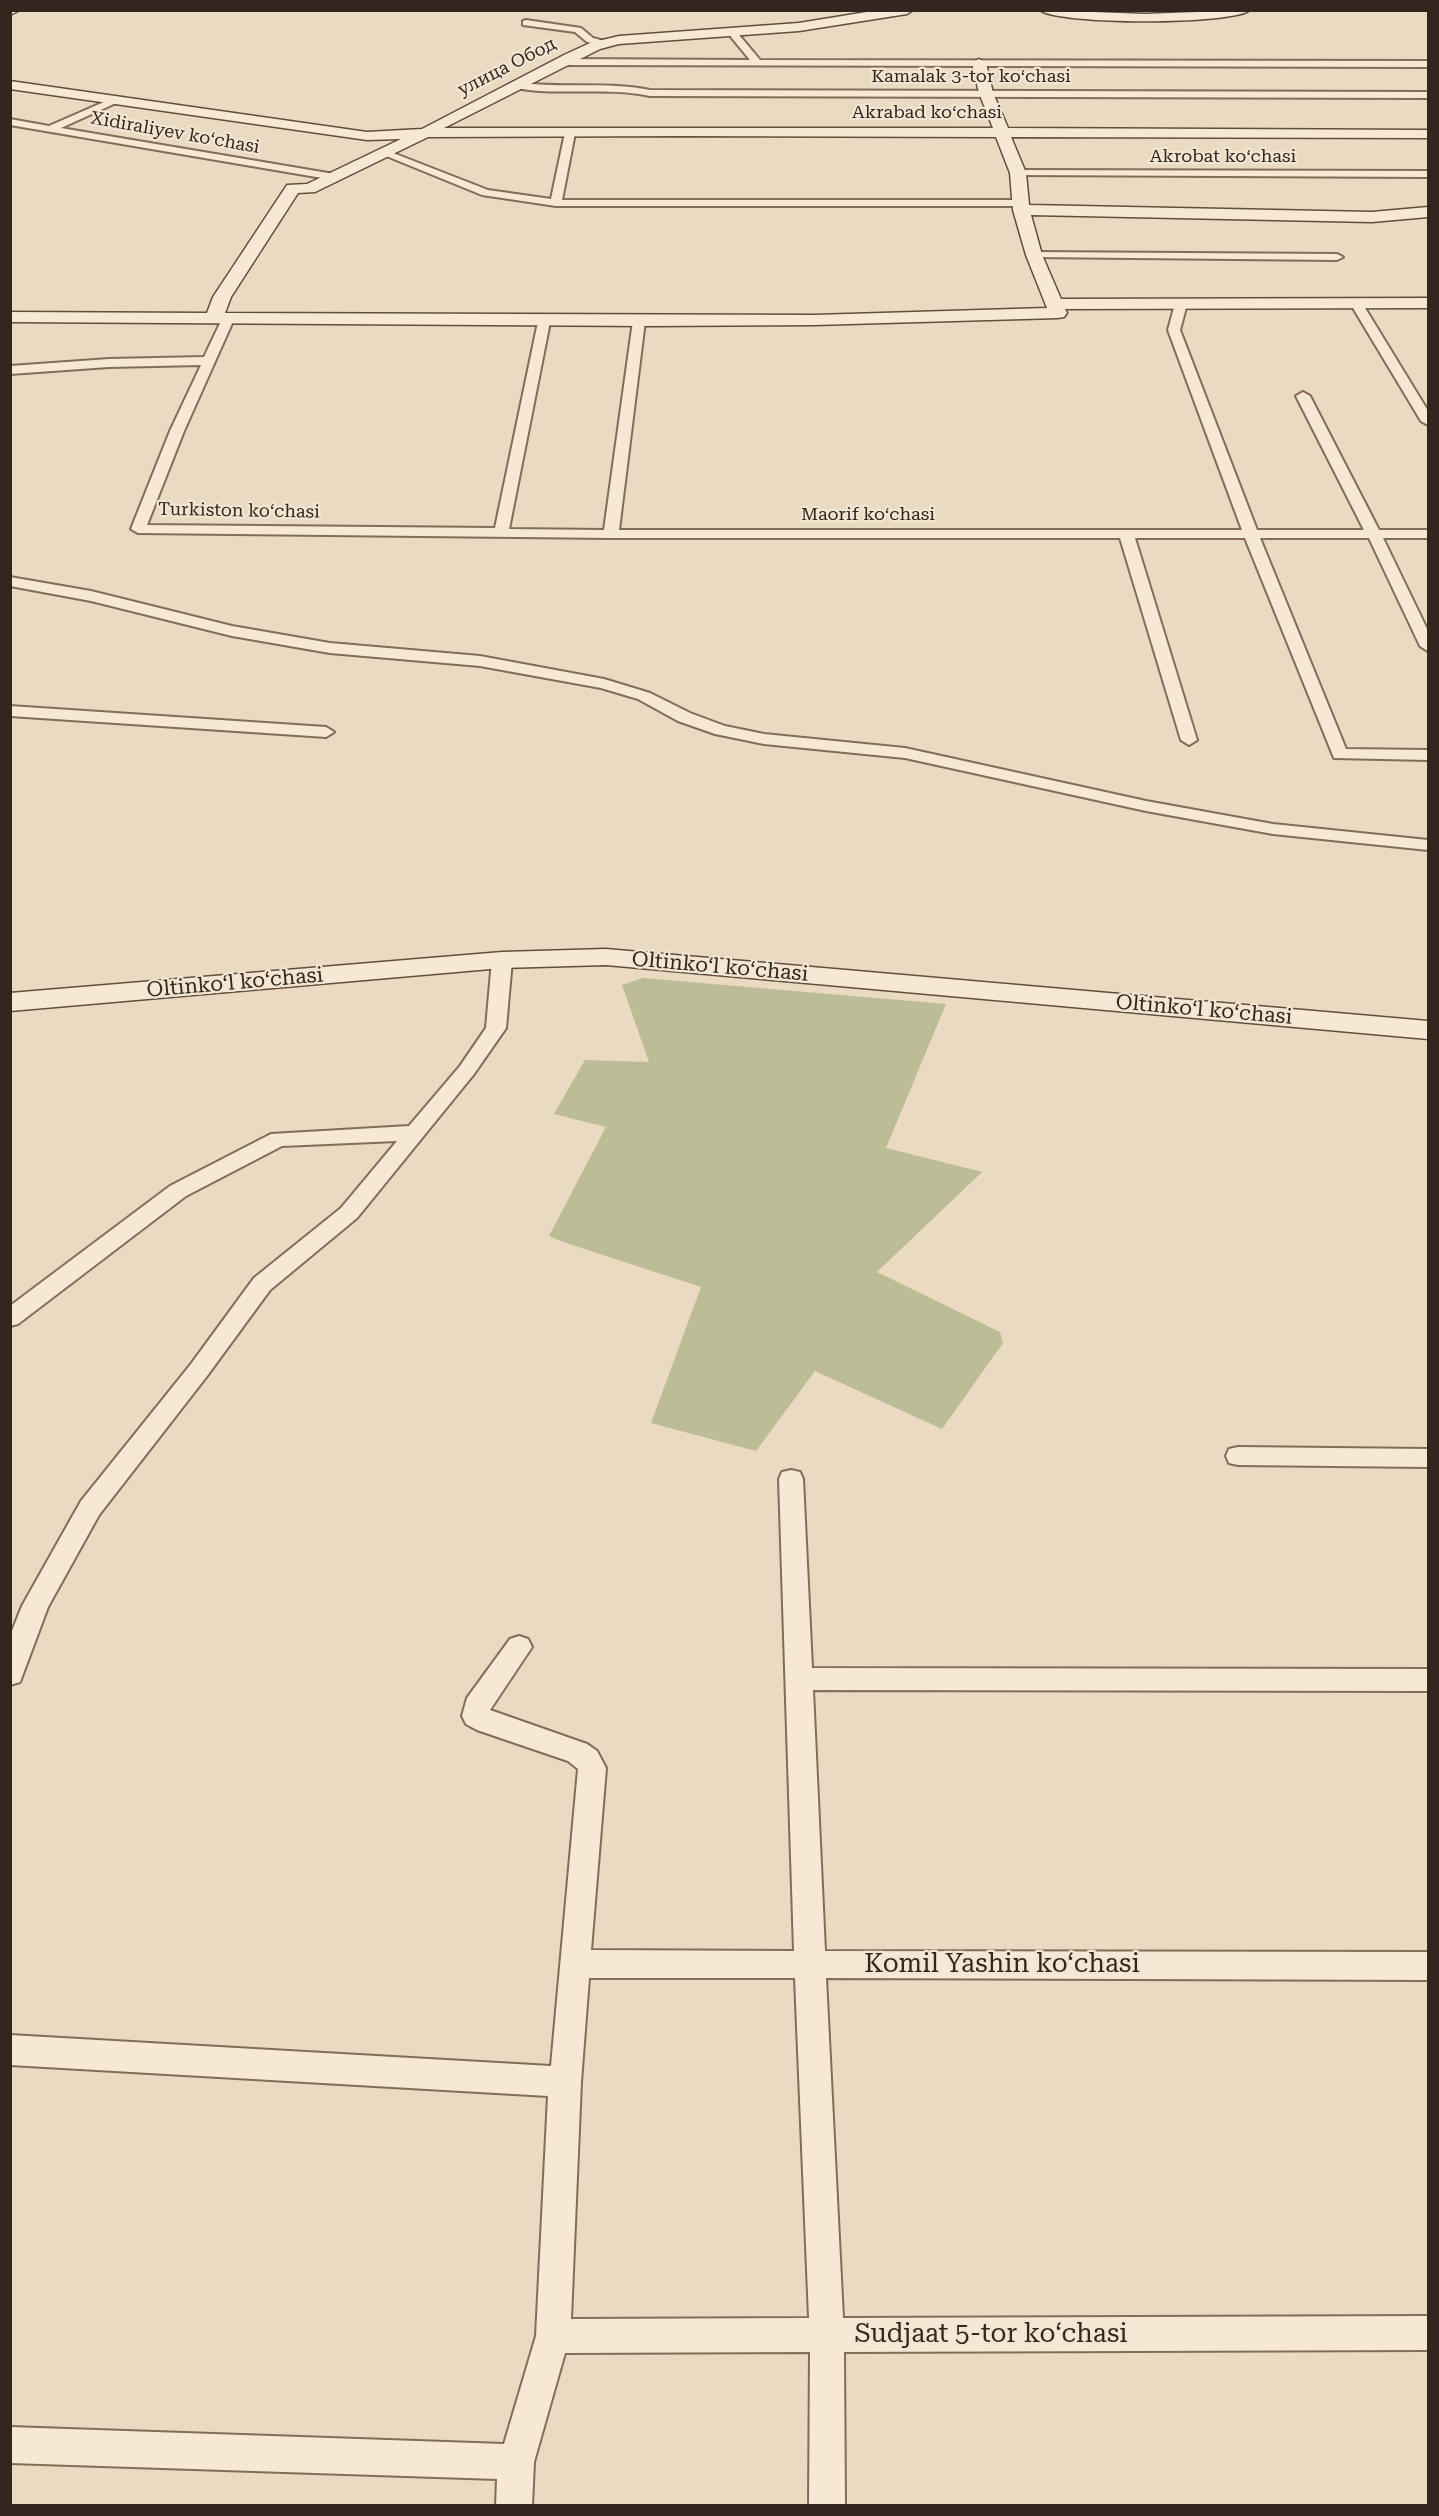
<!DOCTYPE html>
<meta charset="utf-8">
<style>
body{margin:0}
#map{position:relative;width:1439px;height:2516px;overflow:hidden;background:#eadac2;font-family:"Roboto Serif",serif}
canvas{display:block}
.frame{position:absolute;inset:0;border:12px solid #34261e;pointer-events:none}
</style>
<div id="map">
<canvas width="1439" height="2516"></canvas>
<div class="frame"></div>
</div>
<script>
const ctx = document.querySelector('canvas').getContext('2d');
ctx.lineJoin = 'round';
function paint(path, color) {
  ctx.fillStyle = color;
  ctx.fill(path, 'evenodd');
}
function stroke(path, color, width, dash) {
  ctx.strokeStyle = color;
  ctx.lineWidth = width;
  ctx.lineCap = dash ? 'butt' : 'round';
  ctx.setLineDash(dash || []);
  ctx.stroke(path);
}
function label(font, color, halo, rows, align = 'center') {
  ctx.font = font + ' "Roboto Serif",serif';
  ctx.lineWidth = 4.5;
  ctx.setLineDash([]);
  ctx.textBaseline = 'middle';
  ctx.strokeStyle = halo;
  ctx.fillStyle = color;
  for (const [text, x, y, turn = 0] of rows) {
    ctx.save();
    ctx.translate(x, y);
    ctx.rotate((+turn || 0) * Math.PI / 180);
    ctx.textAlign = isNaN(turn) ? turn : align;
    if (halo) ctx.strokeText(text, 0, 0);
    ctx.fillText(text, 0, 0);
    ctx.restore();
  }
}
paint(new Path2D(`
 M643 978 946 1004 886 1148 982 1172 877 1272 1000 1332 1003 1343 942 1429 815 1371 756 1451 651 1423 701 1287 563 1242 549 1236 606 1127 554 1114 585 1060 649 1062 622 985Z`), '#bcbc96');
const street = new Path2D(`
 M526 20 581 28 593 38 612 43 607 46 587 42 575 32 523 25V21Z
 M732 29 735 30 760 60 1428 61V67L562 65 557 62 562 59 750 60 727 32Z
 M514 82C559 89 605 81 650 90L1428 92V98L650 96C604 86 556 97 511 87L509 85Z
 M113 98 116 99V103L61 128 334 174 339 177 334 180 10 125V119L49 126Z
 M570 130 575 133 562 200H1021L1026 203 1021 206H556L482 195 379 153 388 151 488 190 551 199 565 133Z
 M1018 170 1428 171V177L1014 175V171Z
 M1034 252 1337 254 1343 257 1337 260 1030 257V253Z
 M1356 299 1362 303 1428 411V425L1421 421 1350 303Z
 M1181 300 1187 304 1180 330 1257 530H1364L1296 396 1303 392 1310 396 1379 530H1428V538H1383L1428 631V651L1420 646 1369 538H1260L1346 749 1428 750V760L1334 758 1245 538H1135L1197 740 1189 745 1181 740 1120 538H611L138 533 131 529 170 431 201 365 109 367 10 374V366L109 359 204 357 222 319 224 316H232L234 319 184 431 147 525 495 528 538 322 544 318 548 319 550 322 509 529 604 530 633 321 639 317 645 321 619 530H1242L1168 330 1175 304Z
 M10 577 91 591 232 626 330 643 480 656 604 679 650 693 690 713 725 726 764 734 905 748 1146 801 1273 824 1428 840V850L1273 834 1146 811 905 758 764 744 715 734 678 721 638 699 601 688 480 666 330 653 232 636 91 601 10 586Z
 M10 706 326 727 334 732 326 737 10 716Z
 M502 954 509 956 512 960 506 1028 474 1074 357 1218 270 1290 207 1376 99 1515 48 1607 20 1682 10 1685V1636L22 1606 81 1501 191 1364 254 1278 341 1208 397 1141 282 1146 186 1196 18 1324 10 1326V1306L170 1186 271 1134 409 1126 460 1066 486 1028 492 960 495 956Z
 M1238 1447 1428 1449V1467L1238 1465 1229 1463 1226 1456 1229 1449Z
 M791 1470 800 1472 803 1479 812 1668 1428 1669V1691L813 1690 825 1951 1428 1952V1980L826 1978 843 2318 1428 2316V2350L844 2352 845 2506H809L810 2352 565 2353 534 2462 532 2506H496L497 2479 10 2463V2427L504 2444 536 2336 548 2096 10 2065V2035L551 2066 578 1769 568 1761 477 1730 466 1724 462 1716 467 1698 510 1639 519 1636 528 1639 532 1647 490 1710 587 1744 597 1751 606 1768 591 1950 794 1951 779 1479 782 1472ZM589 1978H795L809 2318 571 2319 581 2082Z`);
const secondary = new Path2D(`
 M10 10H20L10 15Z
 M879 10H913L907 14 799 31 619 44 600 49 444 128H993L979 93 972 63 979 59 986 63 993 93 1008 128 1428 130V138L1011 137 1026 173 1029 205 1372 212 1428 207V217L1372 222 1031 215 1042 255 1061 299 1428 298V308L1065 309 1067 313 1064 317 1058 318 815 325 648 326 10 322V312L207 313 213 297 287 185 307 184 401 139 367 140 10 89V81L367 132 422 129 564 55 590 43 619 36 799 23ZM682 136 996 137 1010 173 1013 210 1026 255 1047 308 815 315 225 313 231 297 298 193 315 192 428 137Z
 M1040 10 1145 14 1250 10C1232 25 1058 25 1040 10Z
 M606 949 1428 1021V1039L606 965 502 968 10 1011V993L502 952Z`);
stroke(street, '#836c5b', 4);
stroke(secondary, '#644d3e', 3);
paint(street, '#f6e8d5');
paint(secondary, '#f6e8d5');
label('18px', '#34261e', '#f2e5d1', [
 ["улица Обод",507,67,-27],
 ["Kamalak 3-tor koʻchasi",971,77],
 ["Akrabad koʻchasi",927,113],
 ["Xidiraliyev koʻchasi",175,133,10],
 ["Akrobat koʻchasi",1223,157],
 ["Turkiston koʻchasi",239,511,1],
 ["Maorif koʻchasi",868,515]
]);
label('21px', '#34261e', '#f2e5d1', [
 ["Oltinkoʻl koʻchasi",720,967,5],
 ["Oltinkoʻl koʻchasi",235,983,-5],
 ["Oltinkoʻl koʻchasi",1204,1010,5]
]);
label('26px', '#34261e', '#f2e5d1', [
 ["Komil Yashin koʻchasi",1002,1964],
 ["Sudjaat 5-tor koʻchasi",991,2334]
]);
</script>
